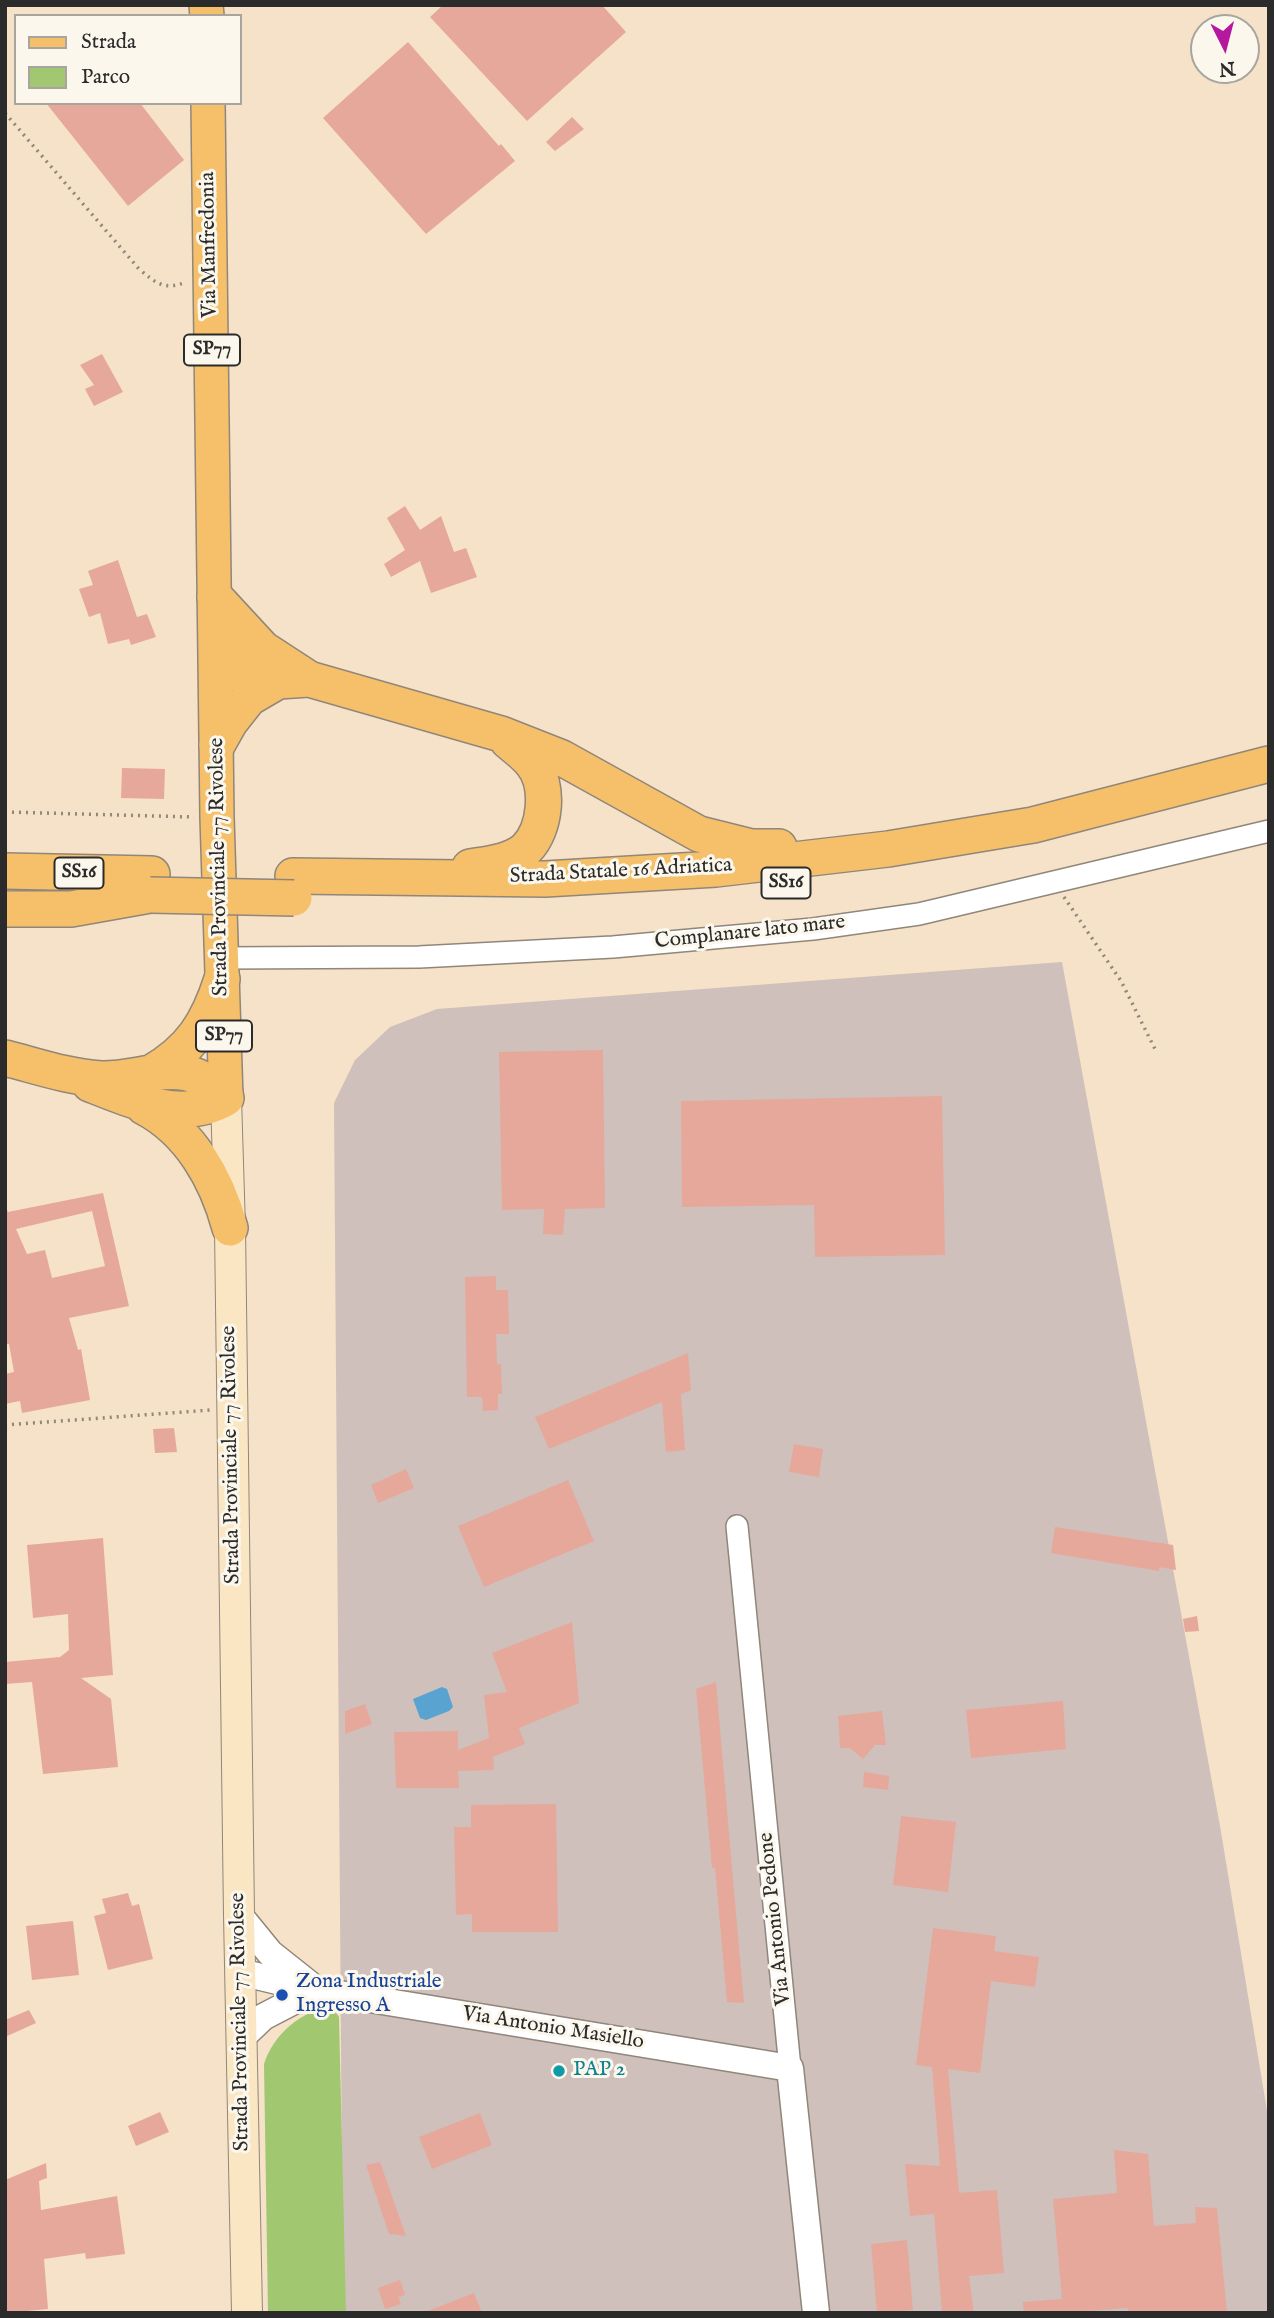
<!DOCTYPE html>
<style>
body{margin:0}
#map{position:relative;width:1274px;height:2318px;overflow:hidden;background:#f5e2c8;font-family:"IM FELL English",serif}
canvas{display:block}
.frame{position:absolute;inset:0;border:7px solid #2b2b2b;pointer-events:none}
.legend{position:absolute;left:14px;top:14px;width:228px;height:91px;box-sizing:border-box;background:#fbf7ec;border:2px solid #a8a59f;margin:0;padding:9px 12px;list-style:none;font-size:21px;color:#2b2b2b}
.legend li{display:flex;align-items:center;gap:14px;height:35px}
.legend b{width:35px;border:2px solid #a8a59f}
.north{position:absolute;left:1190px;top:14px;width:70px;height:70px;box-sizing:border-box;background:#fbf7ec;border:2px solid #a8a59f;border-radius:50%;rotate:174deg;font-size:19px;font-weight:700;line-height:28px;text-align:center;color:#2b2b2b}
.north::after{content:'';display:block;margin:auto;width:24px;height:32px;background:#b5179e;clip-path:polygon(50% 0,100% 100%,50% 72%,0 100%)}
</style>
<div id="map">
<canvas width="1274" height="2318"></canvas>
<div class="frame"></div>
<ul class="legend">
<li><b style="height:9px;background:#f6c06b"></b>Strada</li>
<li><b style="height:19px;background:#a2c771"></b>Parco</li>
</ul>
<div class="north">N</div>
</div>
<script>
const ctx = document.querySelector('canvas').getContext('2d');
ctx.lineJoin = 'round';
function paint(path, color) {
  ctx.fillStyle = color;
  ctx.fill(path, 'evenodd');
}
function stroke(path, color, width, dash) {
  ctx.strokeStyle = color;
  ctx.lineWidth = width;
  ctx.lineCap = dash ? 'butt' : 'round';
  ctx.setLineDash(dash || []);
  ctx.stroke(path);
}
function label(font, color, halo, rows, align = 'center') {
  ctx.font = font + ' "IM FELL English",serif';
  ctx.lineWidth = 6;
  ctx.setLineDash([]);
  ctx.textBaseline = 'middle';
  ctx.strokeStyle = halo;
  ctx.fillStyle = color;
  for (const [text, x, y, turn = 0] of rows) {
    ctx.save();
    ctx.translate(x, y);
    ctx.rotate((+turn || 0) * Math.PI / 180);
    ctx.textAlign = isNaN(turn) ? turn : align;
    if (halo) ctx.strokeText(text, 0, 0);
    ctx.fillText(text, 0, 0);
    ctx.restore();
  }
}
paint(new Path2D(`
 M1062 962 1220 1826 1269 2123V2313H343L334 1103 355 1060 390 1027 437 1009Z`), '#cfc0bb');
paint(new Path2D(`
 M332 2007 339 2017 346 2313H268L264 2064C273 2035 301 2010 332 2007Z`), '#a2c771');
paint(new Path2D(`
 M442 1687 447 1689 453 1707 449 1711 426 1720 420 1718 413 1699Z`), '#59a3d1');
paint(new Path2D(`
 M443 5H602L626 32 527 121 430 17Z
 M408 42 499 146 501 144 515 161 426 234 323 118Z
 M46 103H140L184 160 128 206Z
 M572 117 584 129 555 151 546 142Z
 M102 354 123 392 94 406 85 389 94 385 80 365Z
 M405 506 420 530 441 516 454 552 466 548 477 577 431 593 420 561 391 577 384 564 405 550 387 518Z
 M118 560 137 617 147 614 156 637 131 645 129 639 108 644 100 613 89 617 79 589 93 585 88 571Z
 M122 768 165 769 164 799 121 798Z
 M603 1050 605 1208 565 1209 563 1235 543 1234 544 1209 502 1210 499 1052Z
 M942 1096 945 1255 815 1257 814 1205 682 1207 681 1101Z
 M103 1193 129 1306 69 1318 78 1350 81 1349 90 1400 22 1413 20 1401 5 1404V1374L14 1372 9 1344H5V1206L8 1212ZM92 1211 105 1266 52 1278 45 1250 27 1254 16 1229Z
 M496 1276V1290H508L509 1334H496L497 1364H501L502 1394H498V1410L483 1411 482 1397H467L465 1277Z
 M688 1353 691 1390 681 1394 685 1450 666 1452 662 1402 549 1449 535 1417Z
 M174 1428 177 1452 155 1453 153 1429Z
 M794 1444 823 1449 819 1477 789 1472Z
 M406 1469 414 1488 378 1503 371 1485Z
 M568 1480 594 1541 484 1587 458 1526Z
 M1055 1527 1173 1545 1176 1570 1159 1567V1571L1051 1553Z
 M103 1538 113 1675 81 1678 111 1699 118 1767 43 1774 32 1682 5 1684V1662L60 1657 69 1650 68 1614 33 1618 27 1545Z
 M1197 1616 1199 1631 1185 1632 1183 1619Z
 M572 1622 579 1703 519 1728 525 1744 493 1757 494 1770 458 1771 459 1788H396L394 1732 458 1731V1750L489 1738 484 1695 507 1692 492 1653Z
 M716 1682 732 1868 744 2003 727 2002 715 1868H712L696 1689Z
 M1063 1701 1066 1749 971 1758 966 1710Z
 M365 1704 372 1724 345 1734V1711Z
 M882 1711 886 1745H875L863 1759 850 1748H840L838 1716Z
 M864 1772 889 1776 888 1790 863 1787Z
 M556 1804 558 1932H472V1914L456 1915 454 1827H471V1805Z
 M901 1816 956 1822 948 1892 893 1885Z
 M128 1893 132 1906 139 1904 153 1959 108 1970 94 1916 106 1913 102 1899Z
 M73 1921 79 1975 32 1980 26 1926Z
 M933 1928 996 1936 994 1951 1039 1957 1035 1987 991 1981 980 2073 948 2069 959 2193 997 2190 1004 2273 969 2276 974 2313H942L934 2214 910 2216 905 2164 940 2166 932 2067 916 2065Z
 M29 2010 36 2023 5 2037V2020Z
 M160 2112 169 2132 136 2146 128 2126Z
 M480 2113 492 2145 432 2169 419 2137Z
 M1114 2150 1148 2154 1154 2226 1196 2223 1195 2207 1217 2208 1227 2313H1128V2308L1065 2313H1024L1023 2302 1062 2299 1053 2199 1117 2193Z
 M380 2162 406 2236 389 2234 366 2165Z
 M46 2163 47 2178 39 2181 41 2210 117 2196 125 2254 86 2259 85 2253 44 2259 48 2309 6 2313 5 2180Z
 M907 2240 913 2310 877 2313 871 2244Z
 M400 2280 405 2295 398 2297 401 2304 385 2309 378 2288Z
 M474 2293 482 2313H425V2312Z`), '#e6a89b');
const minor = new Path2D(`
 M221 958 419 957 613 947 813 929 919 914 1269 831
 M737 1526 790 2068`);
const tertiary = new Path2D(`
 M239 1915 270 1953 309 1984
 M240 1972 315 1990 790 2068 816 2313
 M242 2037 263 2017 315 1990`);
const secondary = new Path2D(`
 M226 1098 230 1228 239 1915 247 2313`);
const primary = new Path2D(`
 M206 5 207 16
 M208 103 217 817 226 1098`);
const trunk = new Path2D(`
 M215 597 263 649 309 679 501 734 562 758 699 834 751 847H779
 M263 649 240 648 217 658 237 674 278 681 309 679
 M217 745 230 722 249 698 278 681
 M470 867C488 864 512 862 526 849 546 829 550 785 532 763 526 755 516 748 508 741
 M5 871 152 874
 M293 876 545 879 716 869 888 849 1033 825 1269 764
 M5 909H71L150 895
 M5 1058C37 1066 68 1077 101 1079 130 1080 159 1067 187 1073 201 1076 214 1086 225 1093
 M151 1073C191 1050 208 1023 222 979
 M90 1084C133 1101 183 1123 226 1098
 M144 1107C190 1131 217 1179 230 1228`);
stroke(minor, '#90867a', 24);
stroke(tertiary, '#90867a', 29);
stroke(secondary, '#90867a', 32);
stroke(primary, '#90867a', 36);
stroke(trunk, '#90867a', 38);
stroke(new Path2D(`
 M5 113 139 269C156 283 164 291 186 282
 M5 812 194 817
 M1064 897 1121 981 1157 1053
 M5 1425 211 1410`), '#90867a', 3.5, [2, 5]);
stroke(minor, '#fff', 21);
stroke(tertiary, '#fff', 26);
stroke(secondary, '#fbe6c4', 30);
stroke(primary, '#f6c06b', 33);
stroke(trunk, '#f6c06b', 35);
const trunkBridge = new Path2D(`
 M150 895 294 898`);
stroke(trunkBridge, '#90867a', 38, []);
stroke(trunkBridge, '#f6c06b', 35);
for (const [x, y, r, color] of [
 [282,1995,7,"#1a4fb4"],
 [559,2071,7,"#0f9aa8"]
]) {
  const dot = new Path2D();
  dot.arc(x, y, r, 0, 2 * Math.PI);
  ctx.fillStyle = color;
  ctx.fill(dot);
  stroke(dot, '#fbf7ec', 2.5);
}
for (const [x, y, w] of [
 [212,350,56],
 [79,873,49],
 [786,883,49],
 [224,1036,56]
]) {
  const box = new Path2D();
  box.roundRect(x - w / 2, y - 15.5, w, 31, 5);
  ctx.fillStyle = '#fbf7ec';
  ctx.fill(box);
  stroke(box, '#2b2b2b', 2);
}
label('bold 19px', '#2b2b2b', null, [
 ["SP77",212,350],
 ["SS16",79,873],
 ["SS16",786,883],
 ["SP77",224,1036]
]);
label('21px', '#2b2b2b', '#fbf7ec', [
 ["Via Manfredonia",210,245,-91],
 ["Strada Provinciale 77 Rivolese",220,867,-91],
 ["Strada Statale 16 Adriatica",621,872,-3],
 ["Complanare lato mare",750,933,-6],
 ["Strada Provinciale 77 Rivolese",232,1455,-91],
 ["Via Antonio Pedone",776,1919,-96],
 ["Strada Provinciale 77 Rivolese",241,2022,-91],
 ["Via Antonio Masiello",553,2029,9]
]);
label('21px', '#164399', '#fbf7ec', [
 ["Zona Industriale",296,1983],
 ["Ingresso A",296,2007]
], 'left');
label('21px', '#0d838f', '#fbf7ec', [
 ["PAP 2",573,2071]
], 'left');
</script>
